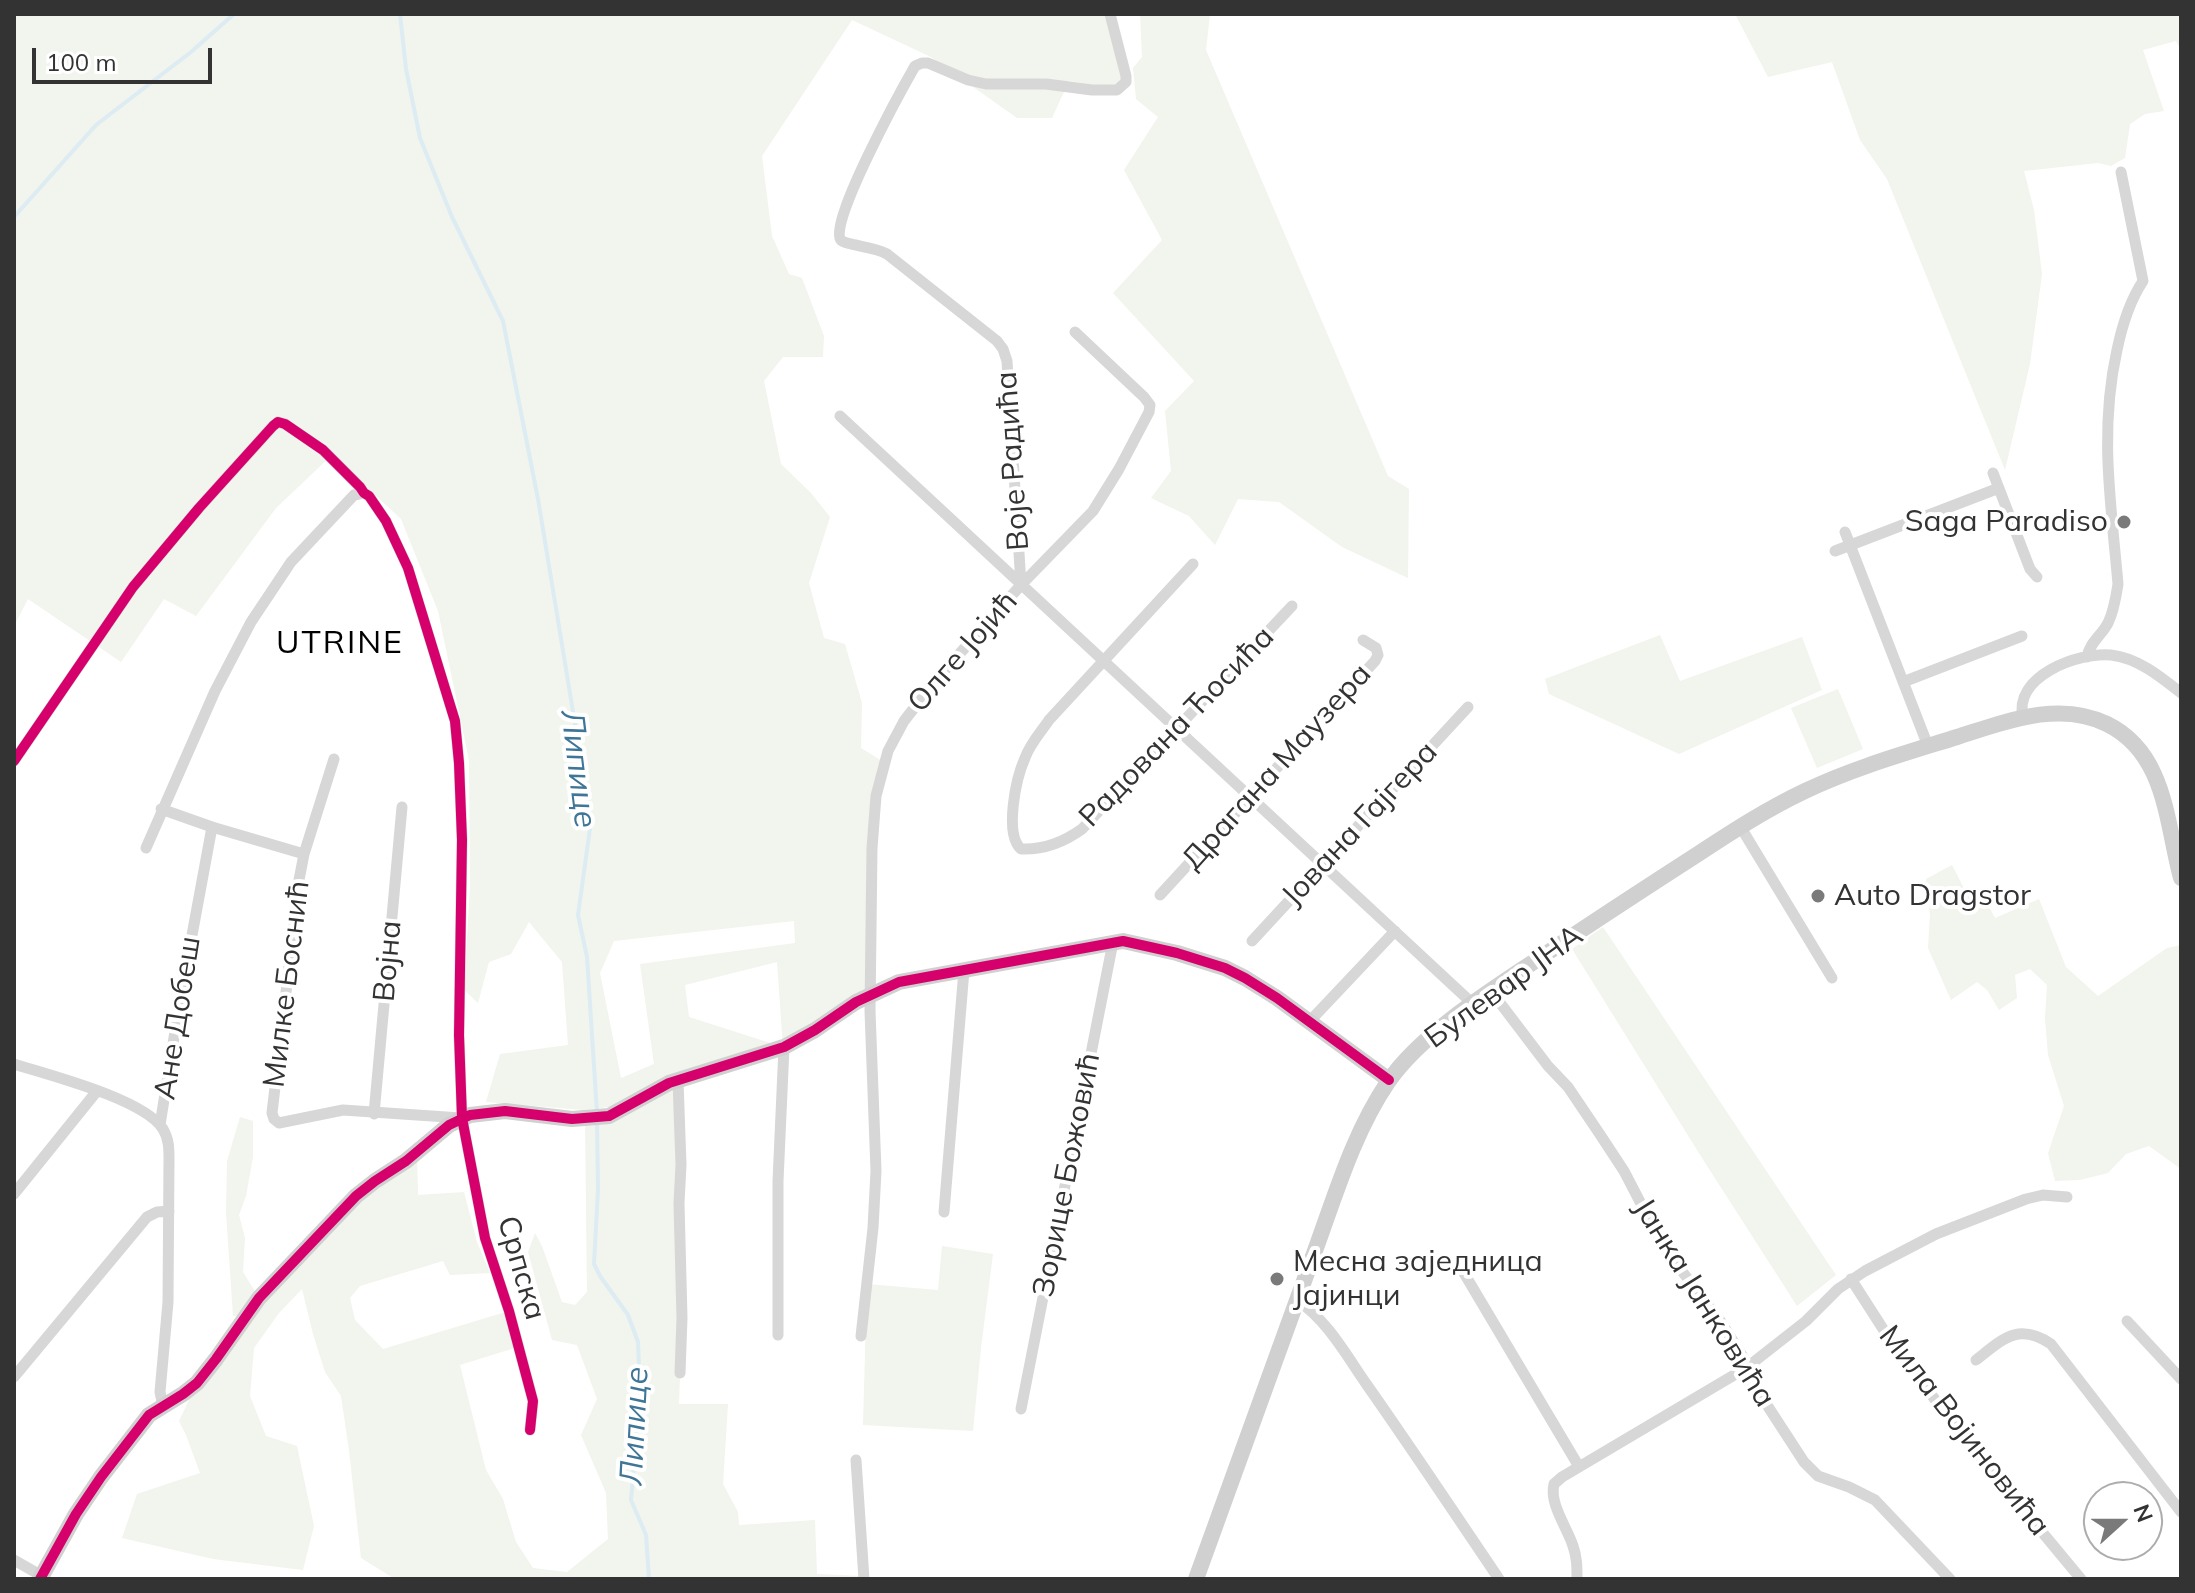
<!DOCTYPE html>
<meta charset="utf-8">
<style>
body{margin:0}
#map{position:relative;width:2195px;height:1593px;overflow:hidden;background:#fff;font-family:Mulish,sans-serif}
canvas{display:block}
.frame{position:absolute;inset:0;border:16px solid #333;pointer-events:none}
.north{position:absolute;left:2083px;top:1481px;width:80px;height:80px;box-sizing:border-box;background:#fff;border:2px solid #adadad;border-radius:50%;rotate:69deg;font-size:22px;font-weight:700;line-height:32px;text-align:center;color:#333}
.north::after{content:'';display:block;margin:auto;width:28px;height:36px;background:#7a7a7a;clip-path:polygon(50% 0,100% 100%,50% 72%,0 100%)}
.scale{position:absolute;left:32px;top:48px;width:180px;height:36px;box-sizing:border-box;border:4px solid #333;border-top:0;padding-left:10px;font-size:24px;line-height:28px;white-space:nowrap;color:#333;-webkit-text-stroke:6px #fff;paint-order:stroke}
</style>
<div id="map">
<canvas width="2195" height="1593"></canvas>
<div class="frame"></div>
<div class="north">N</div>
<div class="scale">100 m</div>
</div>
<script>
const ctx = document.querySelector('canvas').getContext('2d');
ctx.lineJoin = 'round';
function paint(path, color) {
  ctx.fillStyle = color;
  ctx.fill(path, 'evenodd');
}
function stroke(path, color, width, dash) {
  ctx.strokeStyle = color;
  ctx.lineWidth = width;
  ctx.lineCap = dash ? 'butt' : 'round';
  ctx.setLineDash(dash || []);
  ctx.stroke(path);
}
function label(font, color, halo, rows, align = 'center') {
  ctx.font = font + ' Mulish,sans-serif';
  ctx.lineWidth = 8;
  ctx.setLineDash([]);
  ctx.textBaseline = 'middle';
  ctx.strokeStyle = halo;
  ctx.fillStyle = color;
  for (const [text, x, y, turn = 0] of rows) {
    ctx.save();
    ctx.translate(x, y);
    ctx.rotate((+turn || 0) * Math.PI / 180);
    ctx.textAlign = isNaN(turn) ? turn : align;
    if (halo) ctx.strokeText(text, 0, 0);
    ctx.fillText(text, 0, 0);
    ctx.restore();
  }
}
paint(new Path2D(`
 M14 14H1110L1123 79 1115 89 1069 81 1052 118H1017L931 57 852 20 762 156 772 236 789 274 802 278 824 336 823 357H783L764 381 781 464 811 493 830 517 809 583 824 638 845 644 862 703 861 748 882 761 873 825 870 995 815 1030 784 1047 678 1081 681 1165 682 1318 679 1404H728L723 1484 738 1512 739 1525 815 1520 817 1574 864 1576V1579H395L361 1558 349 1450 341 1396 325 1372 313 1334 302 1289 279 1313 254 1348 250 1396 266 1436 297 1446 314 1526 303 1570 213 1559 122 1538 137 1494 200 1473 186 1435 179 1421 197 1383 216 1359 248 1315 233 1316 226 1212 227 1161 240 1117 253 1121V1157L246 1196 239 1215 245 1238 243 1272 259 1298 356 1196 367 1186 417 1152 418 1195 464 1192 477 1242 490 1273 450 1275 443 1261 360 1286 350 1298 355 1320 383 1349 509 1311 518 1347 460 1365 486 1470 503 1499 516 1542 533 1568 567 1572 608 1539 606 1493 581 1435 597 1399 577 1345 552 1340 528 1252 535 1233 542 1246 562 1302 575 1305 587 1292 585 1119 611 1115 655 1089 609 1107 583 1110 486 1102 500 1054 568 1045 562 962 529 922 511 954 489 962 478 1003 464 990 470 887 469 760 438 611 401 519 332 455 276 508 196 616 164 599 121 662 28 599 14 626ZM794 921 795 943 640 964 654 1064 621 1078 600 973 614 941ZM777 962 783 1047 689 1017 685 985Z
 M1140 14H1210L1206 50 1388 476 1409 489 1408 578 1342 547 1279 502 1238 499 1215 545 1189 516 1151 498 1171 471 1165 411 1194 381 1113 293 1162 240 1124 170 1158 117 1136 99 1133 68 1142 57Z
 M1735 14H2181V50L2176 41 2143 50 2164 111 2145 114 2130 124 2125 158 2111 166 2098 163 2024 171 2034 210 2042 274 2030 364 2005 470 1887 179 1860 140 1832 62 1768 77Z
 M1660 635 1680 681 1802 637 1822 690 1679 754 1549 694 1545 679Z
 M1838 689 1863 749 1817 768 1791 708Z
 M1952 865 1966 892 1983 895 1995 918 2039 899 2066 967 2098 996 2167 948 2181 945V1169L2149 1146 2126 1154 2108 1173 2080 1180 2055 1181 2048 1153 2064 1106 2048 1055 2045 1018 2047 985 2030 969 2015 975 2017 998 1999 1010 1987 990 1977 982 1951 1000 1928 948 1930 915 1926 879Z
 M1603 927 1836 1275 1797 1306 1702 1158 1572 949Z
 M942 1246 993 1254 981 1348 973 1431 863 1425 867 1284 938 1290Z`), '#f1f5ed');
stroke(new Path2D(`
 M400 14 406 69 420 138 452 217 503 321 538 499 591 821 578 915 587 957 597 1113
 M14 217 96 125 191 52 234 14
 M597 1121 598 1190 594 1264 600 1276 628 1315 638 1342 640 1393 631 1500 646 1535 649 1579`), '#ddebf3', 4);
stroke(new Path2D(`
 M840 416 1473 1004
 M1993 473 2030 569 2037 577
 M1845 532 1928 746
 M1835 551 1999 488
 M1193 564 1049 720C1041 732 1030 744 1025 758 1016 778 1004 834 1021 849 1044 850 1064 842 1082 829L1292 606
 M1021 585 1007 361 1003 349 997 341 887 254C876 247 845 245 841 240 827 225 903 87 915 66L922 63H928L968 80 986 84H1046L1092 90H1117L1126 82V76L1110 14
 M2087 657C2089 643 2102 635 2108 623 2114 611 2116 597 2118 584 2111 503 2099 431 2117 350 2122 326 2129 302 2143 281L2121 172
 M1903 682 2022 636
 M2023 718C2013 676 2078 652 2111 655 2138 658 2161 677 2181 693
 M334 759 304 854 299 880 272 1113 274 1119 279 1123 343 1110 461 1118
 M14 761 133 587 199 508 273 426 278 422 285 424 323 450 360 487 364 493 369 496 386 521 408 568 455 721 459 763 462 840 459 1035 462 1118 485 1238 509 1311 533 1401 530 1430
 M161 809 212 827 304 854
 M1740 826 1832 978
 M146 848 215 691 251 622 291 562 354 495 364 493
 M1160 895 1375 661 1378 655 1376 648 1363 640
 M1252 941 1468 707
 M1491 991 1548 1066 1568 1087 1601 1136 1624 1171 1664 1248 1719 1319 1743 1357 1752 1382 1804 1462 1818 1476 1849 1487 1875 1500 1950 1579
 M1309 1022 1395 931
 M14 1064C49 1075 144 1099 163 1129 169 1139 169 1149 169 1159L168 1302 160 1392 163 1406
 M678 1080 681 1165 679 1203 682 1318 680 1373
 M374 1114 402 807
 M160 1125 180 1000 212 827
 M14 1194 97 1091
 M944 1212 964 970
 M1458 1263 1578 1465
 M1851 1279 1885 1332 1959 1432 2081 1579
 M1297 1300C1328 1321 1346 1355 1367 1385 1412 1449 1455 1514 1499 1579
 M2127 1321 2181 1379
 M778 1335V1181L784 1047
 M861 1336 873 1228 876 1171 870 1011 872 848 876 796 888 751 904 721 936 680 1021 585 1093 511 1119 469 1149 412 1150 405 1144 397 1075 332
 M1976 1360C2003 1339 2018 1322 2051 1344L2181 1512
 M14 1377 147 1217 157 1212 169 1211
 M1021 1409 1113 942
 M856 1460 864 1579
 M14 1560 42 1576
 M1577 1579C1577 1567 1577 1557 1573 1546 1567 1527 1549 1504 1554 1484L1562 1477 1746 1368 1806 1321 1838 1289 1865 1271 1936 1234 2026 1199 2043 1195 2067 1197`), '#d7d7d7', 11);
stroke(new Path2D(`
 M40 1579 76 1514 101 1477 149 1415 183 1394 197 1383 216 1359 259 1298 356 1196 375 1181 406 1161 449 1125 470 1115 505 1111 572 1119 609 1116 669 1083 784 1047 815 1030 856 1002 899 982 1123 941 1177 953 1225 968 1245 978 1277 998 1389 1080
 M1196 1579C1235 1472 1273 1365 1312 1259 1334 1200 1352 1135 1388 1082 1425 1028 1508 980 1562 943 1607 913 1653 883 1698 854 1733 831 1767 809 1805 791 1853 768 1906 753 1957 737 2005 722 2059 700 2107 724 2166 753 2166 822 2181 878`), '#d0d0d0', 16);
stroke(new Path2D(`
 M14 761 133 587 199 508 273 426 278 422 285 424 323 450 360 487 364 493 369 496 386 521 408 568 455 721 459 763 462 840 459 1035 462 1118 485 1238 509 1311 533 1401 530 1430
 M40 1579 76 1514 101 1477 149 1415 183 1394 197 1383 216 1359 259 1298 356 1196 375 1181 406 1161 449 1125 470 1115 505 1111 572 1119 609 1116 669 1083 784 1047 815 1030 856 1002 899 982 1123 941 1177 953 1225 968 1245 978 1277 998 1389 1080`), '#d6006c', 10);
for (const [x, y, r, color] of [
 [2124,522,8,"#7a7a7a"],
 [1818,896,8,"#7a7a7a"],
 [1277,1279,8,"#7a7a7a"]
]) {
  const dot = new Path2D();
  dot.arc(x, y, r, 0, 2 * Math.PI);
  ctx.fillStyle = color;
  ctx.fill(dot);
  stroke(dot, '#fff', 3);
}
label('30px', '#333', '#fff', [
 ["Воје Радића",1013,461,-94],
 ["Олге Јојић",963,652,-49],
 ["Радована Ћосића",1177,727,-46],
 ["Драгана Маузера",1277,767,-48],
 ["Јована Гајгера",1360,824,-47],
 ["Војна",388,961,-85],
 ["Милке Боснић",287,984,-83],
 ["Булевар ЈНА",1504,987,-36],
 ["Ане Добеш",178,1018,-81],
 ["Зорице Божовић",1067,1175,-79],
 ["Српска",521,1268,74],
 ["Јанка Јанковића",1704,1303,58],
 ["Мила Војиновића",1964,1431,52]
]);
label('30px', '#333', '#fff', [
 ["Saga Paradiso",2108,522,"right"],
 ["Auto Dragstor",1834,896],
 ["Месна заједница",1293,1262],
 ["Јајинци",1293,1296]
], 'left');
ctx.letterSpacing = '2px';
label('32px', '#000', '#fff', [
 ["UTRINE",340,643]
]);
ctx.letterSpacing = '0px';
label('italic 32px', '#3f7597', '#fff', [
 ["Липице",578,769,83],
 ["Липице",635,1426,-87]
]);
</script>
